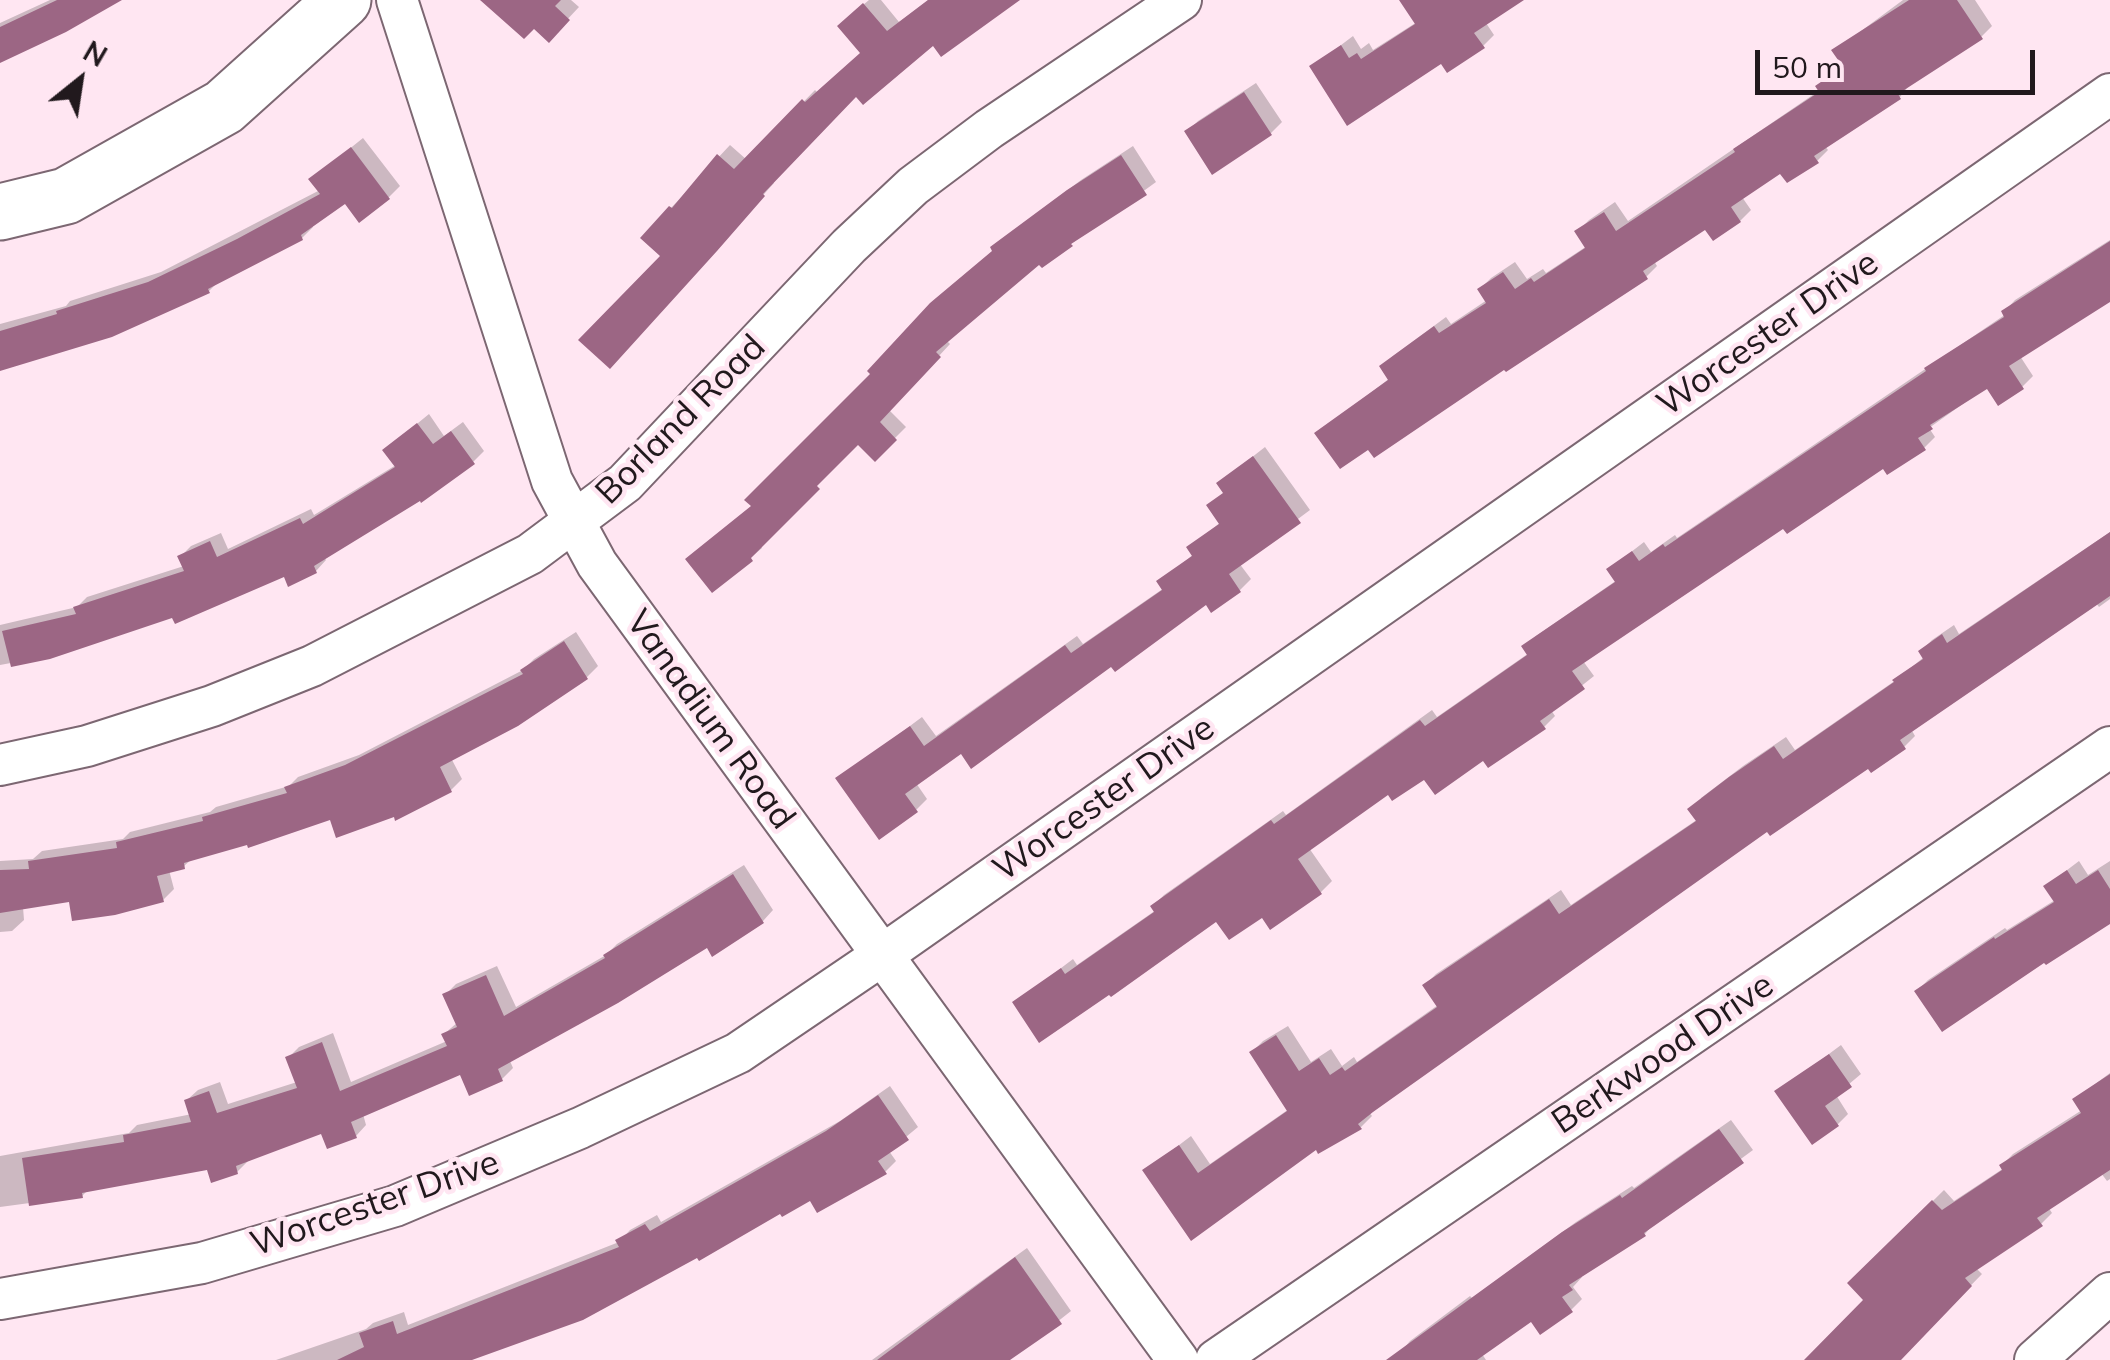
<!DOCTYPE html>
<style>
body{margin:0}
#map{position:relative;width:2110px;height:1360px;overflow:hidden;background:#ffe6f2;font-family:Mulish,sans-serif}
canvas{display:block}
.north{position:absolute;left:30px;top:30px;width:100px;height:100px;-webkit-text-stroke:8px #ffe6f2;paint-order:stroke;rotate:30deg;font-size:28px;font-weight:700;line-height:40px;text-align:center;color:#21191d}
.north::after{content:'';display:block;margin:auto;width:35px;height:45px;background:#21191d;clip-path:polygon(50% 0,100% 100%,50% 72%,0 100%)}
.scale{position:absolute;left:1755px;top:50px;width:280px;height:45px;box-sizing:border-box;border:5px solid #21191d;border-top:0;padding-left:12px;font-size:30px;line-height:35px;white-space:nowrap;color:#21191d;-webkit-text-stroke:8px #ffe6f2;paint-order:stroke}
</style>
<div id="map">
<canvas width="2110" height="1360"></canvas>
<div class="north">N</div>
<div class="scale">50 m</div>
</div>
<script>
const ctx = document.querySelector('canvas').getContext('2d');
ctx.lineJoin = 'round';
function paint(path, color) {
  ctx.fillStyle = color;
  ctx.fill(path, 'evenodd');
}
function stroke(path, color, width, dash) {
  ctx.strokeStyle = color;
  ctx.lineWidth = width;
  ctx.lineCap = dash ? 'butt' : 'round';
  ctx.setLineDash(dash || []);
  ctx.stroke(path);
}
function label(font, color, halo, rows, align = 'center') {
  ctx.font = font + ' Mulish,sans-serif';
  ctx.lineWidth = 9;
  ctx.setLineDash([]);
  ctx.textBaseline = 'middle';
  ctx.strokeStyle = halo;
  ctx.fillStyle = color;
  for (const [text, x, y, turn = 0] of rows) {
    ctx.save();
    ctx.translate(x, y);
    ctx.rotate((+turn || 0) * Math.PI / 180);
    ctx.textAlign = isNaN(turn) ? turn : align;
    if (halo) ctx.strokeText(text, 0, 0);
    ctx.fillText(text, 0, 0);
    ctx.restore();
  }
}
paint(new Path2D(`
 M50 0H117L0 60V23Z
 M495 0H571L579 7 549 39Z
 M869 0H881L899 22 928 0H1018L933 42 856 94 772 181 774 183 620 355 664 256 671 208 730 145 747 160 815 90 818 93 863 52 851 15Z
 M1414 0H1520L1486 23 1494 35 1483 46 1442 61 1312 67 1353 36 1361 49 1369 43 1373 50 1417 22Z
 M1903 0H1975L1992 26 1981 37 1910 84 1900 97 1825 146 1828 150 1817 161 1781 170 1742 197 1751 210 1740 221 1706 226 1654 261 1657 266 1646 277 1369 446 1318 433 1390 378 1382 367 1393 356 1446 317 1451 324 1487 300 1480 289 1491 278 1515 262 1527 279 1543 269 1546 273 1587 246 1578 231 1589 220 1615 202 1628 221 1820 90 1818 86 1844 65 1834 51Z
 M1256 83 1282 122 1271 133 1213 171 1187 132 1198 121Z
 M363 138 400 186 389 197 345 200 312 224 313 227 302 238 221 279 209 291 0 368V324L66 306 70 301 161 272 320 190 312 179Z
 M1133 146 1156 182 1042 265 1040 261 946 340 950 344 889 410 906 427 875 458 858 442 760 545 762 548 713 590 753 505 995 250 993 247 1081 180Z
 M2110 240V299L2020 356 2033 376 2022 387 1988 386 1929 428 1935 437 1924 448 1884 466 1784 525 1583 661 1594 676 1551 710 1555 716 1544 727 1484 758 1425 776 1388 792 1309 848 1332 881 1321 892 1271 926 1262 915 1217 918 1015 1003 1073 959 1077 965 1156 910 1153 906 1164 895 1283 811 1286 815 1432 710 1437 717 1529 653 1525 646 1536 636 1617 580 1609 569 1644 542 1651 552 1675 535 1677 538 2006 314 2004 312 2015 300Z
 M429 414 444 436 463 422 484 451 473 462 324 557 326 560 316 571 285 574 49 656 0 665V625L77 607 87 597 184 566 180 557 191 546 221 533 228 549 311 509 314 515 396 465 385 450Z
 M1265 447 1310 510 1239 563 1251 579 1240 590 1206 601 1112 664 962 751 916 783 927 799 916 810 839 779 922 717 936 736 1077 636 1083 644 1164 588 1159 582 1194 554 1189 547 1221 522 1210 506 1225 492 1219 483Z
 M2110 532V599L2099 607 2096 603 1911 729 1915 736 1904 747 1768 828 1369 1112 1372 1116 1361 1127 1319 1151 1316 1147 1191 1237 1145 1171 1191 1136 1210 1164 1289 1109 1252 1052 1263 1041 1288 1026 1311 1062 1331 1049 1342 1066 1354 1057 1357 1062 1438 1005 1425 985 1436 974 1561 890 1571 905 1698 819 1701 798 1743 766 1786 737 1795 750 1896 680 1924 657 1921 651 1932 640 1954 625 1959 634Z
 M576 632 598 666 587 677 451 758 462 779 451 790 395 814 331 816 192 859 184 866 169 870 174 889 163 900 71 899 23 907 24 920 12 931 0 932V861L33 859 42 851 123 839 130 832 210 812 216 807 289 786 298 777 359 755 523 670 534 659Z
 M2079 861 2088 875 2110 861V921L1917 991 1928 980 2005 928 2007 930 2055 900 2046 886Z
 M744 865 773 910 763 921 713 953 708 945 510 1061 513 1068 502 1079 461 1072 363 1114 366 1125 356 1136 322 1131 248 1161 237 1172 209 1168 88 1190 82 1196 0 1207V1156L129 1133 137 1125 192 1114 187 1100 198 1090 220 1082 228 1104 297 1082 288 1058 299 1047 333 1033 351 1082 447 1041 444 1034 458 1022 445 995 456 984 497 966 516 1007 606 955 617 944Z
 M1841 1045 1861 1074 1836 1095 1848 1114 1837 1125 1778 1092Z
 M2110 1073V1179L2107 1181 2101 1173 2048 1207 2052 1213 2041 1224 1976 1268 1982 1274 1903 1355 1875 1360H1808L1866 1300 1850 1283 1944 1190 1954 1201 2004 1168 2002 1165 2013 1154 2082 1110 2075 1099Z
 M890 1086 918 1127 889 1151 896 1161 885 1172 781 1211 698 1255 465 1360H276L366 1329 373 1323 404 1312 408 1325 619 1242 630 1230 657 1215 661 1222 840 1121Z
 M1731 1120 1753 1150 1655 1222 1645 1234 1581 1275 1582 1277 1573 1287 1582 1299 1571 1310 1531 1319 1482 1354 1486 1360H1394L1410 1341 1470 1296 1472 1298 1576 1222 1632 1186 1634 1188Z
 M1027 1248 1071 1311 1009 1360H872Z`), '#0003');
paint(new Path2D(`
 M57 0H122L66 32 0 63V27Z
 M480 0H561L555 6 570 20 549 43 534 29 524 39Z
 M928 0H1020L941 57 933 46 863 105 856 97 763 194 765 196 717 251 610 369 578 340 660 256 640 238 669 206 672 208 717 154 734 169 802 99 805 102 860 53 837 26 863 3 887 31Z
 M1399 0H1524L1474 33 1485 48 1447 73 1441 64 1347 126 1309 66 1341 45 1349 58 1357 53 1361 59 1415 24Z
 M1909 0H1957L1983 39 1898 94 1901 99 1814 156 1819 163 1787 183 1780 174 1731 207 1741 222 1713 241 1705 230 1643 271 1648 279 1506 372 1504 370 1374 458 1368 450 1340 469 1314 433 1388 380 1379 366 1434 326 1439 333 1486 303 1477 289 1503 272 1515 289 1531 278 1534 282 1585 248 1574 231 1604 212 1616 231 1735 152 1733 149 1819 92 1815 86 1843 67 1831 50Z
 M1244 92 1272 135 1212 175 1184 131Z
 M351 147 390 199 359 223 345 204 301 235 303 240 208 289 210 293 112 337 0 371V331L57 314 56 311 148 282 237 239 320 194 308 179Z
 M1121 155 1147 195 1071 244 1073 246 1042 268 1039 265 936 352 941 357 880 422 897 440 875 462 858 445 817 486 820 489 751 558 753 561 712 593 685 559 751 506 744 500 870 374 867 371 930 303 992 251 990 247 1067 190Z
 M2110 241V302L2009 366 2024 389 1998 406 1987 389 1930 425 1933 429 1918 438 1926 450 1887 475 1883 469 1787 534 1783 529 1572 671 1585 689 1540 721 1546 729 1488 768 1483 761 1435 795 1424 780 1392 801 1388 795 1298 859 1322 894 1270 930 1262 918 1229 940 1216 922 1111 997 1109 995 1039 1043 1012 1002 1061 968 1065 974 1154 912 1150 906 1271 820 1274 824 1420 720 1425 726 1527 655 1521 646 1615 582 1606 569 1632 551 1639 561 1663 544 1665 547 1926 371 1924 368 2004 317 2001 311Z
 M417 423 433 444 451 431 475 464 421 503 420 501 314 566 317 573 288 587 284 577 175 624 172 618 50 659 11 667 2 631 76 614 73 607 184 571 177 556 210 541 217 557 300 518 303 524 395 467 382 450Z
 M1253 456 1301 523 1229 574 1241 592 1211 613 1206 605 1115 672 1111 667 971 769 961 754 905 794 918 812 879 840 835 778 910 726 924 746 1065 645 1071 653 1162 590 1156 581 1192 556 1186 547 1219 524 1206 505 1223 493 1216 483Z
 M2110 532V596L1900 740 1906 749 1871 773 1868 769 1770 836 1767 832 1373 1112 1358 1124 1362 1129 1318 1154 1316 1150 1191 1241 1142 1170 1179 1145 1198 1173 1287 1111 1249 1052 1276 1035 1299 1071 1319 1058 1330 1075 1342 1067 1345 1071 1437 1007 1422 985 1549 899 1559 914 1696 821 1687 809 1729 777 1774 746 1783 759 1894 682 1892 680 1923 659 1918 651 1942 634 1947 643Z
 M564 641 588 679 518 726 440 767 452 792 395 821 394 817 336 838 330 820 248 848 247 845 184 863 185 869 157 876 164 902 115 915 72 921 69 902 0 913V870L29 869 28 861 117 848 116 842 203 821 202 817 287 793 284 787 345 765 523 674 520 670Z
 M2067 870 2076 884 2098 870 2110 889V924L2046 965 2044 963 1942 1032 1914 991 1994 937 1995 939 2054 902 2043 886Z
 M733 874 764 923 712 957 707 948 618 1003 498 1069 503 1081 469 1096 460 1075 351 1122 357 1138 327 1149 321 1134 236 1166 238 1174 211 1183 207 1170 82 1193 83 1198 29 1206 22 1158 124 1142 123 1135 191 1122 184 1100 209 1091 217 1113 297 1088 285 1057 322 1042 340 1091 447 1046 441 1034 457 1027 442 994 486 975 504 1016 605 958 603 955Z
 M1829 1054 1852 1087 1825 1106 1839 1126 1812 1145 1774 1091Z
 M2110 1074V1170L2037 1218 2043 1226 1965 1278 1972 1286 1901 1360H1804L1863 1300 1847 1283 1932 1200 1942 1210 2002 1170 1999 1165 2081 1113 2072 1099Z
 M878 1095 909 1140 878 1161 887 1174 817 1213 810 1201 782 1217 780 1214 699 1261 697 1258 583 1320 472 1360H337L364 1347 359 1333 393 1321 397 1334 619 1247 615 1240 645 1224 650 1231 826 1131Z
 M1719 1129 1744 1163 1644 1233 1646 1236 1569 1285 1573 1290 1562 1297 1573 1312 1540 1335 1531 1322 1477 1360H1386L1562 1232 1620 1195 1622 1198Z
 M1015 1257 1062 1324 1010 1360H877Z`), '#9c6684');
const street = new Path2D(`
 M397 0 552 481 597 564 1178 1360
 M0 765 87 746 212 706 312 666 530 554 625 483 849 246 913 186 989 129 1181 0
 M0 1299 202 1263 395 1206 580 1128 738 1053 881 956 2110 94
 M1216 1360 2110 747
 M2035 1360 2110 1293`);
const secondary = new Path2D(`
 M0 212 66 196 224 107 343 0`);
stroke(street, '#7c6772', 44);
stroke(secondary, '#7c6772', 59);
stroke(street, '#fff', 40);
stroke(secondary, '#fff', 55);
label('35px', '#21191d', '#ffe6f2', [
 ["Worcester Drive",1768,334,-35],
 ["Borland Road",681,420,-45],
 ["Vanadium Road",710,720,54],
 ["Worcester Drive",1104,799,-35],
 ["Berkwood Drive",1663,1054,-34],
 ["Worcester Drive",375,1204,-19]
]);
</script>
